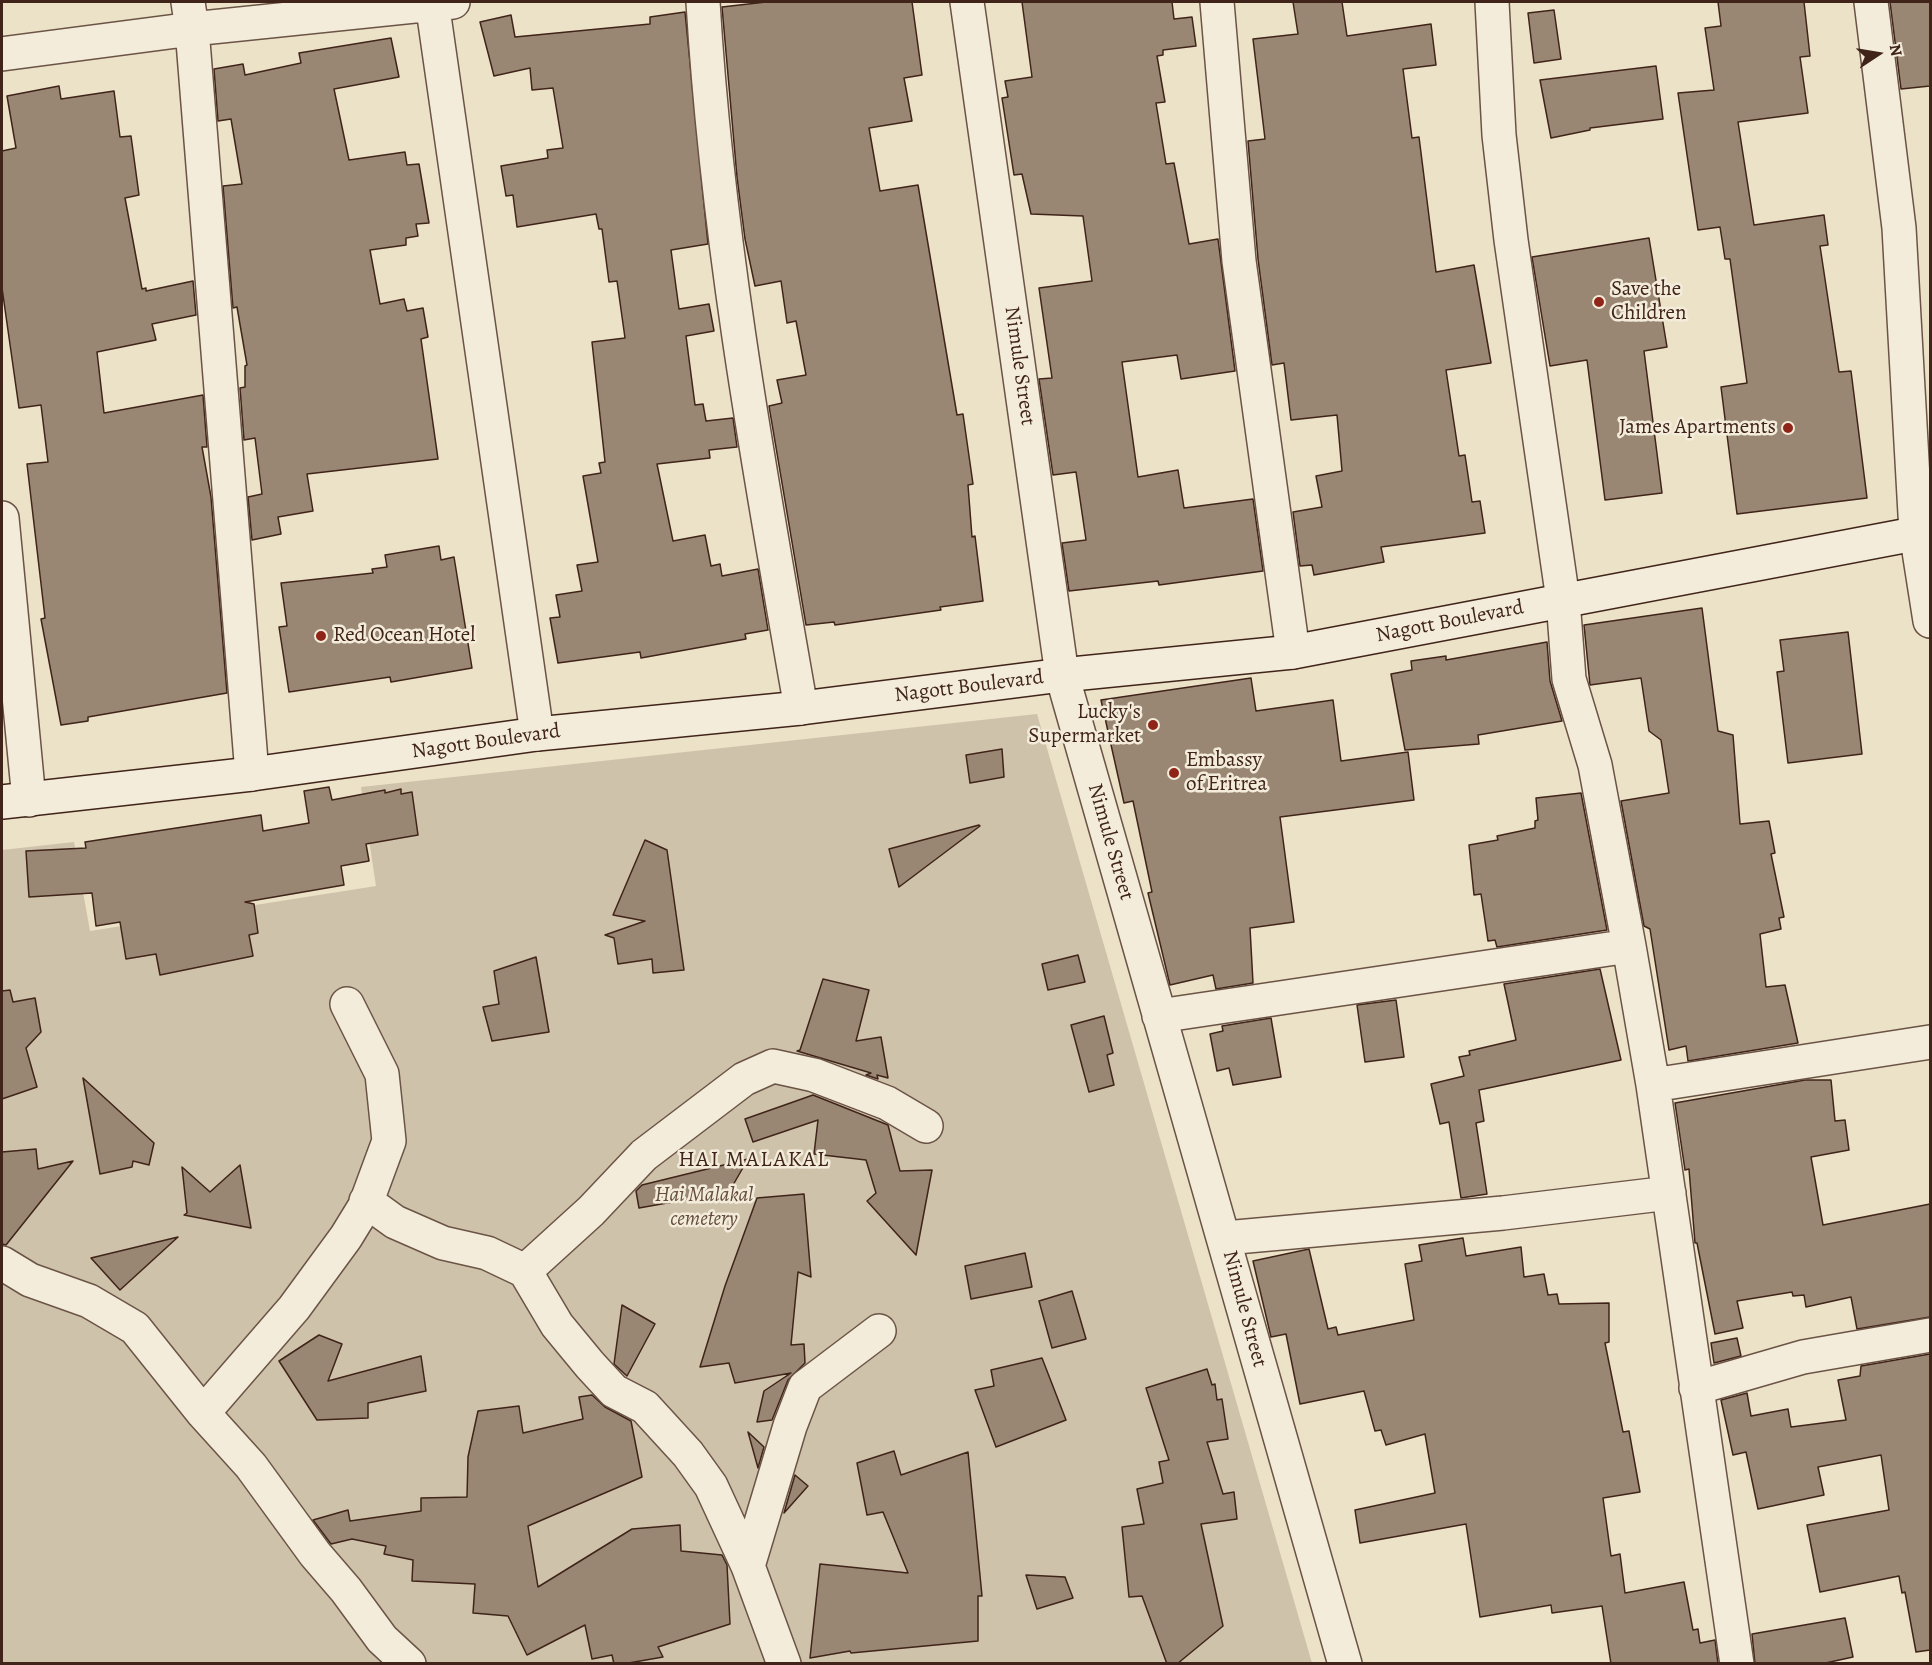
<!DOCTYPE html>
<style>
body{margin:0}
#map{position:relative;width:1932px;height:1665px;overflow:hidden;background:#ece2c8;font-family:Alegreya,serif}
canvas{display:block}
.frame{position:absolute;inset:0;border:3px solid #402419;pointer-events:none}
.north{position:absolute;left:1848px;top:24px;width:60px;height:60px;-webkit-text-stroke:4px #f3ecdb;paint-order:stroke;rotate:78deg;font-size:16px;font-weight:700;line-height:24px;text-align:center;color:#402419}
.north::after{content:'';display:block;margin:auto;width:21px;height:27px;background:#402419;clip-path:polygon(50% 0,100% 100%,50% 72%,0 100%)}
</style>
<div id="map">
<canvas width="1932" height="1665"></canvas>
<div class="frame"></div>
<div class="north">N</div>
</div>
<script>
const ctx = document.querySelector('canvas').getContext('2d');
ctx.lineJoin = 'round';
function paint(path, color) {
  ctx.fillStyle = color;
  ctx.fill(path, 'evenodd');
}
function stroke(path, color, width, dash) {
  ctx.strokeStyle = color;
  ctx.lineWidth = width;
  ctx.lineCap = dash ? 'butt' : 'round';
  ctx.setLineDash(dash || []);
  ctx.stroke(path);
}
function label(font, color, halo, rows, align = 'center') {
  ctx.font = font + ' Alegreya,serif';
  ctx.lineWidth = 5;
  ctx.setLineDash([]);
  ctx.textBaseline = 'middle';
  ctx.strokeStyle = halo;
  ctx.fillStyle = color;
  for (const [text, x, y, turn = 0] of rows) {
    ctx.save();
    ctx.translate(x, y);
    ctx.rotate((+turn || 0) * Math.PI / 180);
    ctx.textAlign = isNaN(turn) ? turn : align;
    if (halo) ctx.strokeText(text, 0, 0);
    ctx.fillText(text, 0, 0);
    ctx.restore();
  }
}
paint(new Path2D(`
 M1037 714 1312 1663 2 1664V850L74 842 90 931 376 886 361 787Z`), '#cfc2aa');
const building = new Path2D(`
 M766 2H912L922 75 904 78 912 121 869 128 880 191 918 185 957 415 963 414 973 484 968 485 972 537 975 536 983 601 940 607 941 610 835 625 834 622 806 625 769 406 782 403 777 380 806 375 796 321 787 323 781 281 755 286 745 239 737 177 722 7Z
 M1022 2H1172L1174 19 1192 17 1196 46 1163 50V55L1157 56 1165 102 1156 103 1166 164 1174 163 1189 244 1218 239 1235 371 1181 379 1177 355 1122 362 1138 477 1178 470 1184 508 1253 499 1263 571 1159 585 1158 581 1069 591 1062 543 1086 540 1076 472 1053 475 1039 379 1052 378 1039 288 1092 281 1083 216 1031 214 1022 174 1014 175 1002 98 1008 97 1005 81 1032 77Z
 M1293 2H1342L1347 36 1431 24 1436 65 1403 69 1412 138 1419 137 1436 272 1474 265 1491 363 1446 370 1459 456 1465 455 1472 502 1480 501 1485 533 1381 547 1384 562 1314 575 1312 565 1300 566 1293 512 1322 507 1316 476 1342 471 1337 415 1291 420 1284 363 1272 365 1258 259 1248 141 1265 139 1253 39 1298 34Z
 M1718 2H1804L1810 56 1800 57 1808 113 1738 122 1754 225 1824 215 1828 245 1820 246 1839 372 1851 371 1867 498 1737 514 1721 387 1747 383 1730 259H1725L1720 227 1698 230 1678 93 1714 90 1705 28 1721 26Z
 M1890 2H1930V86L1901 89Z
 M1554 10 1561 59 1534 63 1528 13Z
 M685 12 708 244 671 250 679 309 709 304 714 331 686 336 695 405 703 404 706 421 733 418 737 447 709 450 710 458 657 464 673 541 705 535 711 566 720 564 722 576 758 569 768 630 745 634 746 639 641 658 640 652 558 663 550 618 560 617 556 595 582 591 577 565 598 562 583 476 601 473 599 463 605 462 592 342 625 338 617 281 609 282 602 229H599L596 214 517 227 513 195 506 196 501 166 548 158 547 150 563 148 553 88 532 90 530 68 494 76 480 22 511 15 515 37 650 24V17Z
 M391 38 399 77 334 89 349 160 405 152 407 165 419 164 429 223 416 224 418 236 406 238V245L370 250 380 304 404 299 407 311 423 308 428 337 421 339 438 459 307 474 313 511 278 517 281 534 252 540 248 497 262 494 255 438 244 440 240 388 245 387V366L247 365 237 307 233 308 223 186 242 184 231 119 218 121 214 69 243 64 245 75 301 63 299 53Z
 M1656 66 1663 119 1590 128V130L1551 138 1540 80Z
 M59 86 61 99 114 91 120 137 131 136 139 195 125 198 142 289 146 288V291L193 281 196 315 152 324 156 340 97 352 104 413 203 395 207 447H202L211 497 227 693 88 717V721L61 725 41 619 45 618 27 464 48 462 41 405 19 408 2 288V151L16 148 7 96Z
 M1649 238 1667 347 1644 351 1662 493 1605 500 1587 360 1550 366 1532 257Z
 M439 546 441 560 454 557 472 668 391 682 390 677 289 692 279 627 287 626 281 583 373 573 372 569 387 567 385 555Z
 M1702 608 1718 731 1733 735 1740 824 1769 821 1775 853 1771 854 1784 917 1779 918 1781 929 1760 934 1766 987 1785 985 1798 1043 1688 1061 1686 1046 1669 1050 1650 929 1644 926 1621 801 1669 793 1661 740 1649 731 1641 678 1590 685 1584 625Z
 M1848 632 1862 754 1788 763 1777 672 1784 671 1780 640Z
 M1547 642 1550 681 1562 721 1478 735 1479 744 1405 750 1391 674 1412 670 1411 661 1446 656V660Z
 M1251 678 1256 711 1333 700 1341 761 1408 752 1414 800 1280 817 1294 922 1250 928 1253 983 1216 989 1213 975 1170 985 1148 893 1152 892 1133 801 1124 803 1101 700Z
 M1002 749 1004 777 970 783 966 755Z
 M329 787 332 800 385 790V793L401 789V794L412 792 418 835 366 844 369 861 341 866 344 885 245 902 254 904 258 933 249 935 253 956 160 975 156 954 126 959 120 922 96 926 92 893 29 897 26 851 86 848 85 842 261 815 263 831 309 823 304 791Z
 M1581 793 1607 930 1497 947 1495 940 1488 941 1481 894 1474 895 1469 845 1498 840 1497 836 1535 828V821L1538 820 1536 798Z
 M979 825 980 826 899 887 889 849Z
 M645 840 667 850 684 970 653 973 652 959 618 964 614 938 605 935 645 921 613 915Z
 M1078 955 1085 982 1048 990 1042 964Z
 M536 957 549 1032 492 1041 483 1007 499 1004 494 971Z
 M1600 969 1621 1060 1479 1090 1484 1121 1476 1123 1487 1194 1461 1198 1449 1122 1440 1124 1431 1084 1464 1076 1459 1057 1470 1055 1469 1051 1516 1040 1504 984Z
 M823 979 869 990 856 1041 881 1037 888 1078 877 1075 878 1079 866 1075 871 1073 797 1051 800 1050Z
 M10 990 13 1002 35 998 41 1032 26 1048 37 1087 2 1099V991Z
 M1396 1000 1404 1057 1365 1062 1357 1005Z
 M1104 1016 1113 1053 1107 1055 1114 1085 1089 1092 1071 1025Z
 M1271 1018 1281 1077 1233 1085 1229 1068 1217 1071 1210 1034 1223 1031 1222 1026Z
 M83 1078 154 1143 149 1165 133 1161 132 1167 100 1174Z
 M1805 1080H1831L1835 1121 1845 1120 1849 1150 1811 1157 1823 1225 1930 1204V1317L1857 1329 1851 1297 1806 1307 1804 1295 1793 1296 1792 1292 1737 1301 1743 1328 1715 1334 1697 1243H1695L1689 1169 1685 1170 1675 1103Z
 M813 1095 888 1125 900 1171 932 1170 916 1255 867 1201 876 1193 866 1160 814 1154 818 1120 753 1142 745 1119Z
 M36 1149 38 1169 73 1161 6 1245 2 1244V1152Z
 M748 1159 729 1192 639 1208 636 1191 642 1185Z
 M240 1165 251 1228 184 1215 187 1213 182 1167 210 1192Z
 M804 1194 811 1277 798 1272 791 1345 804 1344 805 1363 788 1380 772 1420 757 1422 764 1391 791 1373 735 1383 729 1363 700 1367 725 1286 757 1198Z
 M178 1237 120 1290 91 1258Z
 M1463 1238 1466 1256 1521 1247 1524 1277 1544 1274 1548 1295 1557 1294 1559 1304 1609 1303V1342L1605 1343 1623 1432 1629 1431 1640 1492 1603 1498 1611 1556 1620 1554 1625 1593 1684 1582 1693 1630 1698 1629 1700 1643 1715 1640 1718 1664H1611L1602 1606 1552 1613 1551 1605 1480 1617 1466 1524 1360 1543 1355 1510 1435 1493 1425 1434 1386 1445 1381 1430 1375 1431 1364 1391 1300 1404 1286 1334 1271 1337 1253 1261 1309 1249 1328 1329 1336 1327 1338 1335 1414 1320 1405 1264 1422 1261 1419 1245Z
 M1025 1253 1032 1287 971 1299 965 1266Z
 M1072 1291 1086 1339 1052 1348 1039 1301Z
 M622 1305 655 1324 627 1376 614 1364Z
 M319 1335 342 1344 328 1381 421 1356 426 1391 368 1403V1418L317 1420 279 1361Z
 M1737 1338 1741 1356 1714 1363 1711 1343Z
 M1930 1354V1650L1916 1652 1905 1592 1902 1593 1899 1576 1820 1592 1807 1525 1889 1510 1881 1455 1818 1467 1824 1495 1758 1509 1746 1452 1733 1455 1721 1400 1747 1393 1751 1416 1788 1409 1791 1427 1846 1420 1838 1380 1860 1376 1861 1366Z
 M1042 1358 1066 1420 996 1447 975 1390 994 1386 991 1370Z
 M1207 1369 1212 1385 1215 1384 1217 1400 1222 1399 1228 1439 1207 1442 1223 1494 1234 1492 1237 1519 1201 1524 1223 1626 1177 1664H1167L1142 1596 1129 1597 1122 1527 1144 1524 1137 1489 1163 1483 1159 1462 1169 1460 1146 1388Z
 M592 1395 605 1407 631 1421 642 1477 528 1526 538 1587 632 1529 680 1525 681 1551 722 1555 727 1565 730 1624 658 1647 663 1657 623 1664H614L612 1655 592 1659 585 1625 527 1655 508 1616 473 1613 475 1584 412 1581 413 1560 384 1554 386 1546 352 1539 331 1544 313 1520 348 1510 350 1521 421 1511V1498L467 1497 468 1457 478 1411 519 1406 523 1433 583 1419 579 1397Z
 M748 1432 764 1447 758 1468Z
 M894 1451 901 1475 968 1452 982 1596H978V1641L851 1653 850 1651 810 1658 820 1564 908 1573 883 1512 867 1515 857 1463Z
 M795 1475 808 1486 784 1513Z
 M1026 1575 1065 1577 1073 1598 1037 1609Z
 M1845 1618 1853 1657 1821 1664H1755L1752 1634Z`);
paint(building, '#998774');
stroke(building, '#402419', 1.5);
const street = new Path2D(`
 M188 2 192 29 252 774
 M432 2 537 734
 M703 2C717 239 760 474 801 708
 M967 2 1062 675 1345 1664
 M1217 2 1239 261 1293 652
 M1492 2 1499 135 1511 240 1563 600 1569 679 1595 765 1629 946 1653 1085 1737 1664
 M1871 2 1899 228 1916 532 1930 621
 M2 54 192 29 453 2
 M2 518 29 800
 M1159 1016 1629 946
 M1653 1085 1930 1042
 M366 1201 395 1222 443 1243 487 1253 525 1271 557 1325 590 1365 614 1391 645 1407 688 1454 711 1486 748 1566
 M1225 1238 1503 1213 1669 1193
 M2 1263 30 1280 89 1301 135 1328 203 1413 251 1466 315 1554 346 1590 382 1639 409 1664
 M525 1271 591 1211 644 1155 744 1079 773 1066 814 1075 887 1103 926 1126
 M1696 1388 1803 1357 1930 1335
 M203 1413 294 1308 346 1237 365 1206 389 1141 382 1074 347 1004
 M784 1664 748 1566 790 1426 805 1387 879 1331`);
const secondary = new Path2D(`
 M2 802 252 774 537 734 801 708 1062 675 1293 652 1930 531`);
stroke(street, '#6b5445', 36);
stroke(secondary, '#402419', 36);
stroke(street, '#f3ecdb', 33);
stroke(secondary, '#f3ecdb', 33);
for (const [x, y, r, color] of [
 [1599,302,6,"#8f2418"],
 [1788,428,6,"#8f2418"],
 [321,636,6,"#8f2418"],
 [1153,725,6,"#8f2418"],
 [1174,773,6,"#8f2418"]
]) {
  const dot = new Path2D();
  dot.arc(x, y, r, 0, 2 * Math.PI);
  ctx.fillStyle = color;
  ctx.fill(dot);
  stroke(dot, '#f3ecdb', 2);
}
label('21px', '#402419', '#f3ecdb', [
 ["Save the",1611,290],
 ["Children",1611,314],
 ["James Apartments",1776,428,"right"],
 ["Red Ocean Hotel",333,636],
 ["Lucky's",1141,713,"right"],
 ["Supermarket",1141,737,"right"],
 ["Embassy",1186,761],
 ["of Eritrea",1186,785]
], 'left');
label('21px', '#402419', '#f3ecdb', [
 ["Nimule Street",1019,366,82],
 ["Nagott Boulevard",1450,622,-11],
 ["Nagott Boulevard",969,687,-7],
 ["Nagott Boulevard",486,742,-8],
 ["Nimule Street",1110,842,74],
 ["Nimule Street",1244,1309,75]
]);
label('italic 21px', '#644c3d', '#f3ecdb', [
 ["Hai Malakal",704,1196],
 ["cemetery",704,1220]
]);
ctx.letterSpacing = '1.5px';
label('22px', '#402419', '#f3ecdb', [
 ["HAI MALAKAL",754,1161]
]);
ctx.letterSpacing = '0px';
</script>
